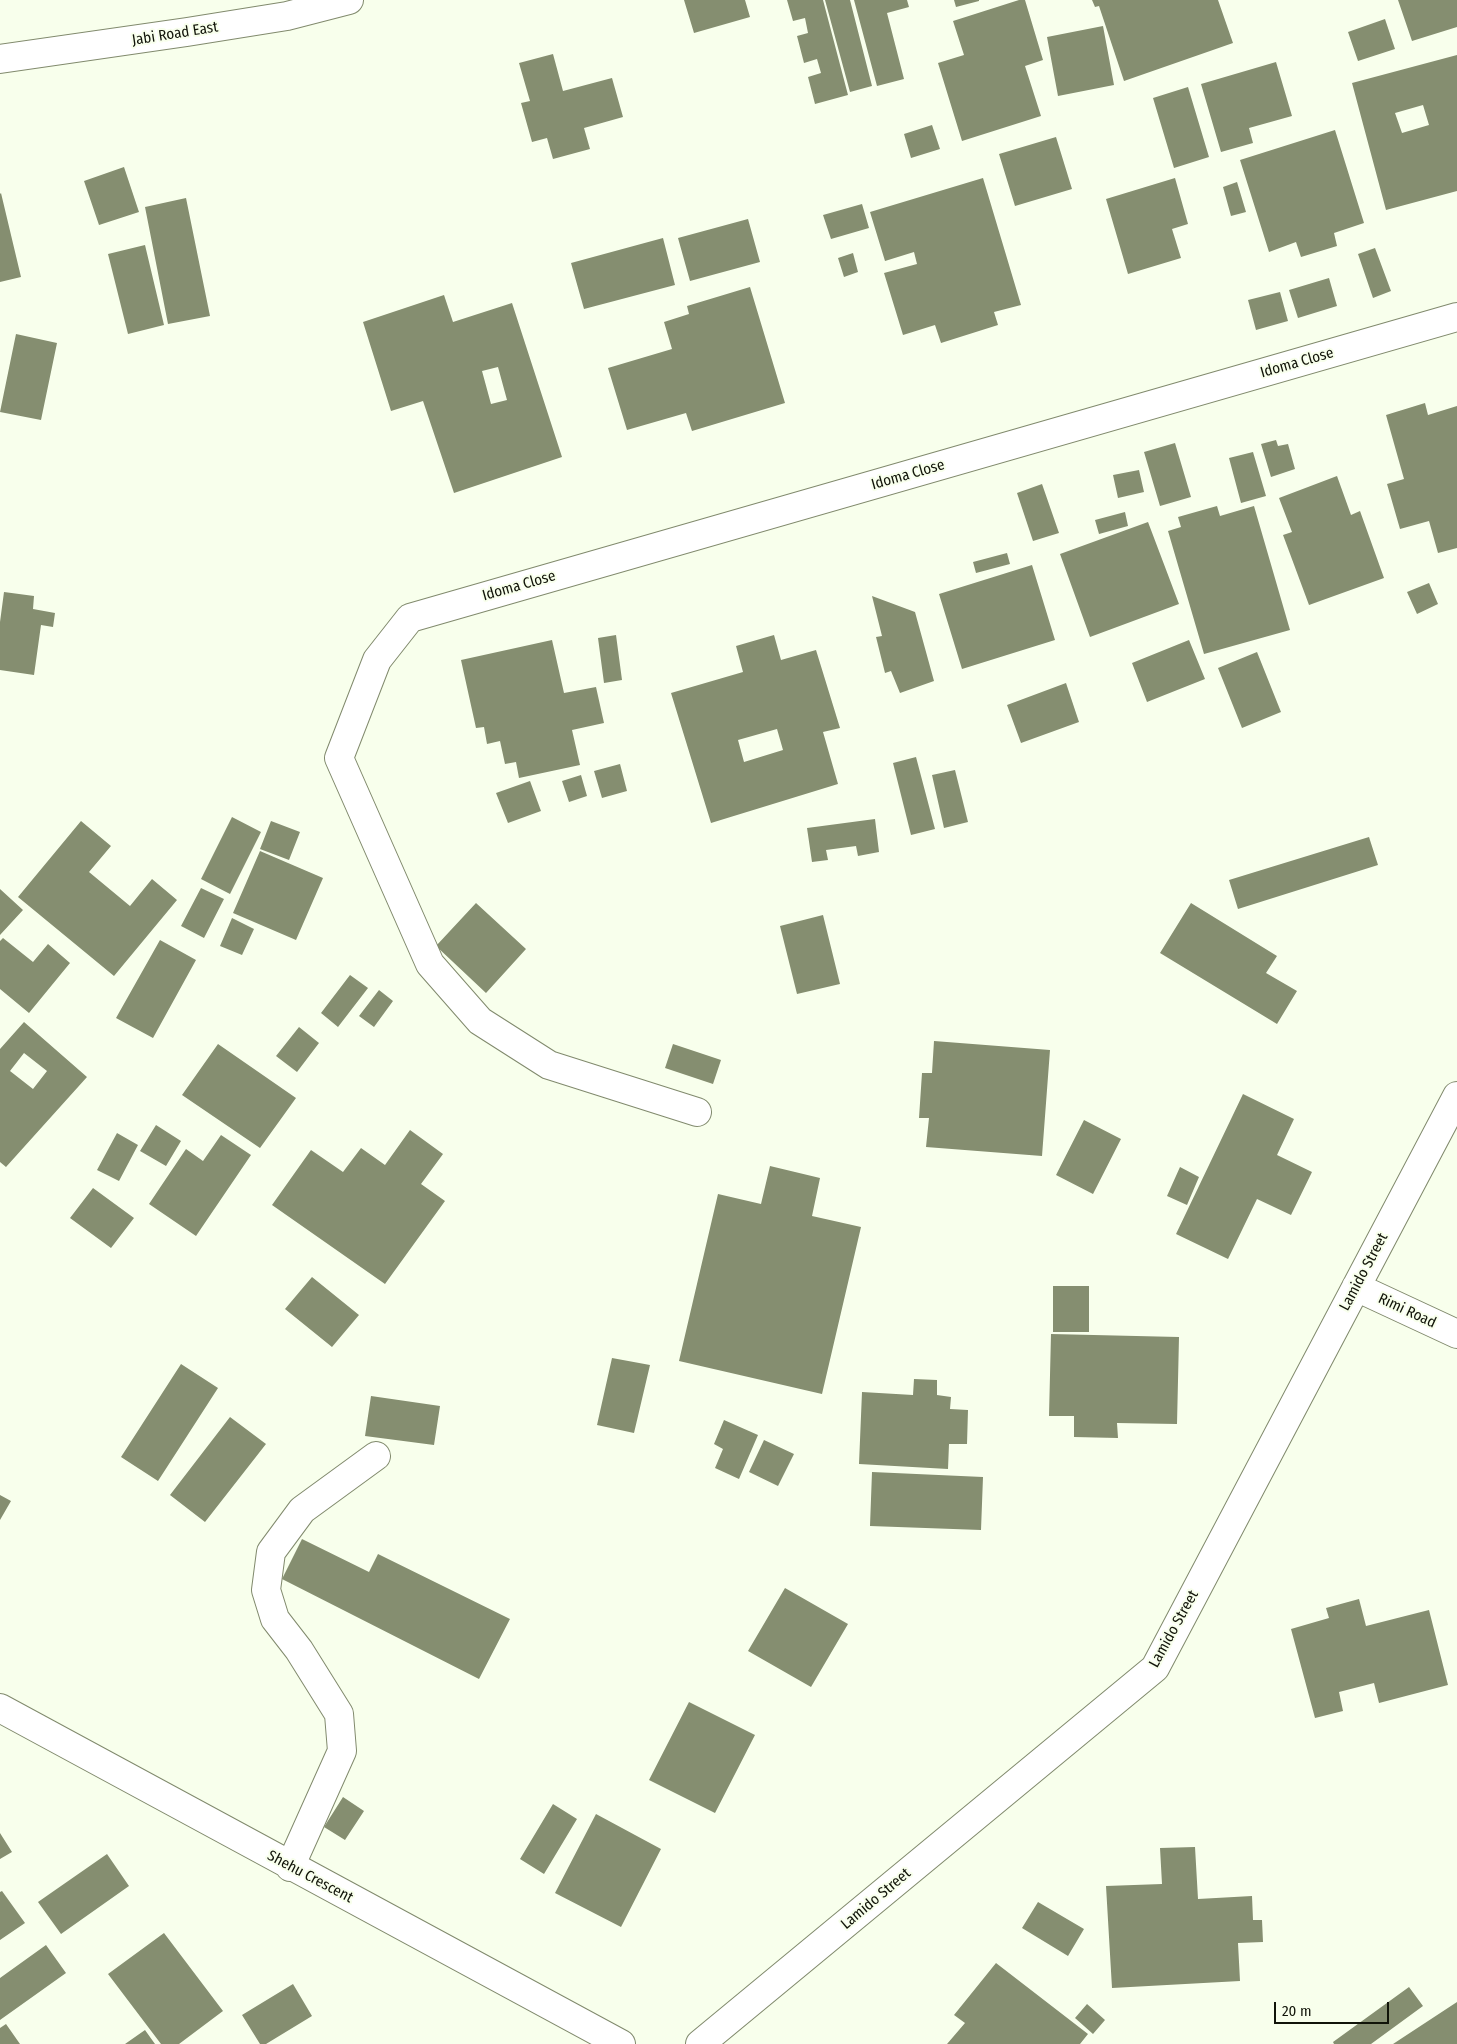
<!DOCTYPE html>
<style>
body{margin:0}
#map{position:relative;width:1457px;height:2044px;overflow:hidden;background:#f8ffec;font-family:"Fira Sans Condensed",sans-serif}
canvas{display:block}
.scale{position:absolute;left:1274px;top:2002px;width:115px;height:22px;box-sizing:border-box;border:2px solid #111409;border-top:0;padding-left:6px;font-size:15px;line-height:18px;white-space:nowrap;color:#111409;-webkit-text-stroke:4px #f8ffec;paint-order:stroke}
</style>
<div id="map">
<canvas width="1457" height="2044"></canvas>
<div class="scale">20 m</div>
</div>
<script>
const ctx = document.querySelector('canvas').getContext('2d');
ctx.lineJoin = 'round';
function paint(path, color) {
  ctx.fillStyle = color;
  ctx.fill(path, 'evenodd');
}
function stroke(path, color, width, dash) {
  ctx.strokeStyle = color;
  ctx.lineWidth = width;
  ctx.lineCap = dash ? 'butt' : 'round';
  ctx.setLineDash(dash || []);
  ctx.stroke(path);
}
function label(font, color, halo, rows, align = 'center') {
  ctx.font = font + ' "Fira Sans Condensed",sans-serif';
  ctx.lineWidth = 4;
  ctx.setLineDash([]);
  ctx.textBaseline = 'middle';
  ctx.strokeStyle = halo;
  ctx.fillStyle = color;
  for (const [text, x, y, turn = 0] of rows) {
    ctx.save();
    ctx.translate(x, y);
    ctx.rotate((+turn || 0) * Math.PI / 180);
    ctx.textAlign = isNaN(turn) ? turn : align;
    if (halo) ctx.strokeText(text, 0, 0);
    ctx.fillText(text, 0, 0);
    ctx.restore();
  }
}
paint(new Path2D(`
 M684 0H745L750 17 694 33Z
 M787 0H823L848 95 815 104 808 77 821 73 817 59 804 63 797 36 808 33 805 18 793 21Z
 M825 0H850L872 86 850 92Z
 M854 0H907L909 7 887 13 904 79 877 86Z
 M954 0H979V1L956 7Z
 M1019 0H1025L1043 60 1025 66 1041 116 962 141 938 63 964 55 953 21Z
 M1092 0H1218L1233 43 1124 81 1099 6 1095 7Z
 M1398 0H1457V27L1412 41Z
 M1385 19 1395 49 1358 61 1348 32Z
 M1103 26 1114 85 1058 96 1047 37Z
 M553 54 563 91 612 78 623 117 584 128 590 149 553 159 547 138 532 142 521 103 530 101 519 63Z
 M1457 55V191L1386 210 1352 83ZM1423 105 1429 125 1402 133 1395 113Z
 M1276 62 1292 116 1249 128 1253 143 1221 152 1201 84Z
 M1188 87 1209 157 1174 168 1153 98Z
 M932 125 940 149 911 158 904 134Z
 M1335 130 1364 223 1334 233 1337 246 1301 257 1296 242 1269 252 1240 160Z
 M1056 137 1072 189 1015 206 999 154Z
 M124 167 139 212 99 225 84 181Z
 M983 178 1021 305 994 312 998 325 941 343 935 325 903 335 884 273 917 264 914 252 885 261 870 212Z
 M1175 178 1188 224 1172 229 1181 258 1128 274 1106 199Z
 M1237 182 1246 212 1231 216 1223 187Z
 M1 193 21 277 0 282V194Z
 M186 198 210 316 168 324 145 207Z
 M862 204 869 228 831 239 823 215Z
 M748 219 760 262 690 281 678 238Z
 M663 238 675 285 584 309 571 263Z
 M145 245 164 325 128 334 108 254Z
 M1375 248 1391 291 1373 298 1358 254Z
 M853 253 858 272 844 277 838 258Z
 M1329 278 1337 306 1298 318 1289 290Z
 M750 287 785 403 692 431 686 413 627 430 608 368 672 349 664 322 689 314 687 306Z
 M1280 292 1288 321 1256 330 1248 300Z
 M444 295 453 322 512 303 562 457 454 493 423 401 391 411 363 322ZM498 367 507 400 491 404 482 371Z
 M16 334 57 343 41 420 0 412Z
 M1425 403 1428 415 1457 406V548L1438 553 1429 521 1400 529 1387 484 1404 479 1386 415Z
 M1276 440 1278 446 1288 444 1295 469 1271 477 1261 444Z
 M1175 443 1191 497 1160 506 1144 452Z
 M1253 452 1266 496 1241 503 1229 458Z
 M1139 470 1144 492 1118 498 1113 475Z
 M1337 476 1351 515 1360 511 1384 578 1309 605 1283 535 1292 532 1279 498Z
 M1042 484 1059 533 1033 541 1017 493Z
 M1217 506 1220 516 1254 506 1290 630 1204 654 1168 531 1181 527 1178 517Z
 M1125 512 1128 526 1099 534 1095 520Z
 M1148 522 1179 604 1090 637 1060 554Z
 M1007 553 1010 564 976 573 973 562Z
 M1032 565 1055 640 962 669 939 594Z
 M1429 583 1438 604 1417 614 1407 592Z
 M4 592 34 596 33 609 55 613 53 627 41 625 34 675 0 670V622Z
 M872 596 915 612 934 681 900 693 891 671 885 673 876 637 882 636Z
 M616 635 622 680 604 683 598 638Z
 M774 635 781 660 816 650 840 728 823 732 838 784 711 823 671 693 743 672 736 646ZM777 729 783 750 744 762 738 740Z
 M552 640 564 693 596 687 604 723 572 730 580 765 519 778 516 762 505 764 500 741 487 744 484 727 476 728 461 660Z
 M1189 640 1205 679 1147 702 1132 663Z
 M1257 652 1281 712 1242 728 1218 668Z
 M1066 683 1079 722 1021 743 1007 705Z
 M916 757 935 829 911 835 893 763Z
 M620 764 627 791 602 798 594 771Z
 M955 770 968 822 944 828 932 775Z
 M581 775 587 796 569 802 562 781Z
 M530 781 541 811 508 823 496 793Z
 M232 817 261 832 230 894 201 879Z
 M875 819 879 852 858 856 856 846 826 850 828 860 812 862 807 828Z
 M81 821 111 846 89 872 130 906 152 879 177 900 114 976 18 897Z
 M271 821 300 832 289 860 260 849Z
 M1369 837 1378 865 1238 909 1229 880Z
 M260 851 323 878 296 940 233 913Z
 M201 888 224 899 204 938 181 926Z
 M0 889 23 910 0 935Z
 M476 903 526 949 486 993 436 946Z
 M1191 903 1277 956 1266 973 1297 991 1277 1024 1160 953Z
 M823 915 840 984 797 994 780 926Z
 M232 918 254 929 242 955 220 946Z
 M3 938 33 962 48 944 70 963 29 1013 0 989V941Z
 M160 940 196 960 153 1038 116 1018Z
 M350 975 368 988 338 1027 321 1013Z
 M379 990 393 1001 374 1027 359 1016Z
 M24 1022 87 1077 6 1167 0 1162V1049ZM24 1053 47 1071 33 1089 10 1071Z
 M299 1027 319 1043 297 1072 276 1056Z
 M934 1041 1050 1050 1042 1156 926 1147 929 1118H919L922 1073H932Z
 M218 1044 296 1098 260 1148 182 1095Z
 M673 1044 721 1060 713 1084 665 1068Z
 M1243 1094 1294 1119 1277 1155 1312 1172 1291 1215 1257 1199 1228 1259 1176 1234Z
 M1084 1120 1121 1139 1093 1194 1056 1175Z
 M156 1125 181 1141 166 1166 140 1151Z
 M410 1130 443 1154 421 1184 445 1201 385 1284 272 1205 311 1150 343 1172 361 1148 385 1165Z
 M117 1133 138 1145 119 1181 97 1170Z
 M221 1135 251 1155 196 1236 149 1204 186 1149 203 1161Z
 M770 1166 820 1178 812 1216 861 1227 822 1394 679 1361 718 1194 761 1204Z
 M1180 1167 1199 1177 1187 1205 1167 1196Z
 M93 1188 134 1218 111 1248 70 1218Z
 M312 1277 359 1315 332 1347 285 1309Z
 M1053 1286H1089V1332H1053Z
 M1051 1334 1179 1337 1177 1424 1117 1423 1118 1438 1074 1437V1416H1049Z
 M612 1358 650 1365 634 1433 597 1425Z
 M181 1364 218 1388 158 1481 121 1457Z
 M914 1379 937 1380V1395L951 1397 950 1409 968 1410 967 1444H949L948 1469 859 1464 862 1392 913 1395Z
 M371 1396 440 1406 434 1445 365 1436Z
 M230 1417 266 1444 205 1522 170 1495Z
 M724 1420 758 1435 739 1479 715 1468 723 1449 714 1444Z
 M764 1440 794 1454 778 1486 749 1472Z
 M872 1472 983 1477 981 1530 870 1526Z
 M0 1495 11 1501 0 1520Z
 M302 1539 369 1572 378 1554 510 1619 479 1679 282 1579Z
 M785 1588 848 1624 811 1687 748 1651Z
 M1359 1599 1366 1626 1429 1610 1448 1685 1379 1703 1374 1683 1339 1692 1343 1711 1315 1718 1291 1629 1329 1618 1326 1608Z
 M689 1702 755 1735 715 1813 649 1780Z
 M343 1797 364 1811 345 1840 324 1827Z
 M553 1804 577 1819 544 1874 520 1859Z
 M596 1814 661 1849 621 1927 555 1893Z
 M0 1833 12 1852 0 1859Z
 M1195 1847 1198 1899 1252 1896 1253 1920H1262L1263 1942 1238 1943 1240 1981 1112 1988 1106 1886 1162 1884 1160 1848Z
 M107 1854 129 1886 61 1934 38 1902Z
 M2 1891 25 1923 0 1940V1892Z
 M1038 1902 1084 1929 1068 1956 1022 1928Z
 M164 1933 223 2011 179 2044H161L108 1974Z
 M46 1945 66 1973 0 2020V1978Z
 M996 1963 1088 2034 1080 2044H947L965 2023 954 2015Z
 M293 1984 312 2016 266 2044H260L242 2015Z
 M1409 1987 1423 2006 1371 2044H1334L1333 2042Z
 M1457 2002V2044H1393Z
 M1087 2004 1105 2020 1093 2034 1075 2018Z
 M6 2024 20 2044H0V2028Z
 M145 2030 155 2044H125Z`), '#858e70');
const minor = new Path2D(`
 M0 59 187 32 287 16 349 0
 M697 1112 549 1065 480 1021 430 964 339 758 377 660 410 618 1457 317
 M1356 1287 1457 1334
 M0 1708 621 2044
 M290 1867 342 1751 339 1714 299 1650 275 1619 266 1590 271 1552 302 1510 376 1456
 M700 2044 1155 1668 1457 1096`);
stroke(minor, '#818a6d', 30);
stroke(minor, '#fff', 28);
label('15px', '#111409', '#f8ffec', [
 ["Jabi Road East",175,34,-9],
 ["Idoma Close",1297,363,-16],
 ["Idoma Close",908,475,-16],
 ["Idoma Close",519,586,-16],
 ["Lamido Street",1364,1272,-62],
 ["Rimi Road",1407,1311,25],
 ["Lamido Street",1174,1629,-61],
 ["Shehu Crescent",310,1877,28],
 ["Lamido Street",876,1899,-40]
]);
</script>
